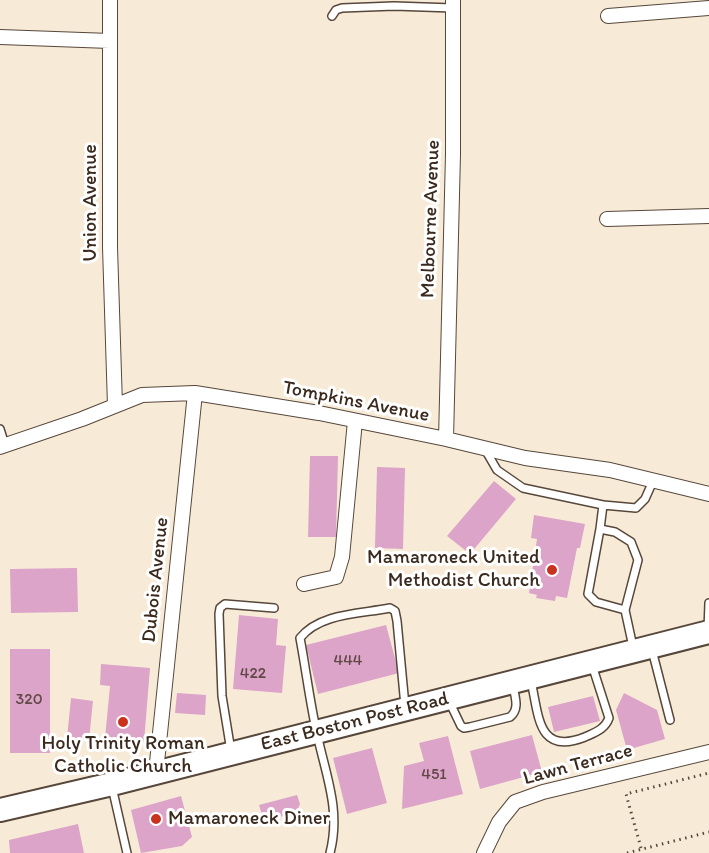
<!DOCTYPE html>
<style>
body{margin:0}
canvas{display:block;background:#f7ebd8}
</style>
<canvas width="709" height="853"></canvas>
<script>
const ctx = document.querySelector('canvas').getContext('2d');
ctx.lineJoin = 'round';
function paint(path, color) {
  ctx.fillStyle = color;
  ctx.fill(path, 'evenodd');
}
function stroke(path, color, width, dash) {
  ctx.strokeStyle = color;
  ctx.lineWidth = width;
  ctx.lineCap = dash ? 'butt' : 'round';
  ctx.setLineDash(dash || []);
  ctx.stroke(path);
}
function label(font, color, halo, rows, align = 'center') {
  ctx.font = font + ' Itim,sans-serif';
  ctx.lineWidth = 6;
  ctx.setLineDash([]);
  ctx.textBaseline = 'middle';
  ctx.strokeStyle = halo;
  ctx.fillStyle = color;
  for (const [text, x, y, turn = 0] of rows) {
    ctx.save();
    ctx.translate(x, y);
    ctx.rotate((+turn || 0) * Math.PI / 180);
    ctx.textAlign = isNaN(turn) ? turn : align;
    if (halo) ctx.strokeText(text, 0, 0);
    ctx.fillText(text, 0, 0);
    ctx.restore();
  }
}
paint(new Path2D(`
 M310 456H338L336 537H308Z
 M377 467 405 468 403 549 375 548Z
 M494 481 516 499 470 554 447 536Z
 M534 515 585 524 580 548H577L567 598 556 596 555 601 536 598 537 595 529 593 537 539 531 538Z
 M77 568 78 612 11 613 10 569Z
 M239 615 278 619 276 645 286 646 282 693 233 689Z
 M386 625 399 673 318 694 306 645Z
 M10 649H50V753H10Z
 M101 664 150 668 144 742 105 738 110 686 100 685Z
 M177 693 206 695 205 715 175 713Z
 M624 693 657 710 665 739 627 750 616 710Z
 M593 696 600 721 554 732 548 707Z
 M71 698 93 701 89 740 67 738Z
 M532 735 542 772 480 789 470 751Z
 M448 736 463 794 402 809 404 766 424 761 419 743Z
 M372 748 387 803 347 814 333 758Z
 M297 795 300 804 296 813 264 821 259 805Z
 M181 796 192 837 182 846 141 853 131 810Z
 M78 824 84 853H10L9 840Z`), '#dca4c8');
const lane = new Path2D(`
 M332 16 336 10 342 8 394 6 453 8
 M0 429 5 445
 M486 451 497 470 523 488 603 505 600 529
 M603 505 636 508 645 499 653 481
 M625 610 596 602 588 594 600 529 615 532 631 542 638 560 625 610 633 647
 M708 630 709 603
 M652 650 670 720
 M531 681C539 715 537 756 585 737 596 732 605 729 609 718L592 665
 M449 701 461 726 464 728 470 727 510 717C520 709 515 697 513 686
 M231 751 222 696 219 614 220 608 225 604 274 608
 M112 787 127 853
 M330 853C341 810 326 776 317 734 310 703 306 670 300 638 320 613 360 614 390 608L395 611 397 621 405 706`);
const street = new Path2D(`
 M110 0V247L115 406
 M608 16 709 8
 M0 37 110 41
 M607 219 709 216
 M446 439 453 154V0
 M0 447 82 419 142 395 195 393 319 413 446 439 525 458 610 470 709 494
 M304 584 336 577 342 557 355 421
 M156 772 195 393
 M484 853 499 822 515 802 543 792 709 752`);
const primary = new Path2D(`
 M0 810 112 784 709 632`);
stroke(lane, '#57473a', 10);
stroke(street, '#57473a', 16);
stroke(primary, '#57473a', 26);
stroke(new Path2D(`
 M641 848 626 794 709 773
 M627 853 709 832`), '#57473a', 3, [1.5, 4.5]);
stroke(lane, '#fff', 7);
stroke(street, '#fff', 14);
stroke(primary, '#fff', 22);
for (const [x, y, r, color] of [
 [552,570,6,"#c8321e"],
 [123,722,6,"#c8321e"],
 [156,819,6,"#c8321e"]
]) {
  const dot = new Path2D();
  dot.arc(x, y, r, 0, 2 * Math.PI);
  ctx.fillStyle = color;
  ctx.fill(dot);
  stroke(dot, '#fff', 2);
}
label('16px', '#634848', null, [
 ["444",348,661],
 ["422",253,674],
 ["320",29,700],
 ["451",434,775]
]);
label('20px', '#3b2a1e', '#fff', [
 ["Union Avenue",91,203,-90],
 ["Melbourne Avenue",431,219,-88],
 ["Tompkins Avenue",356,402,11],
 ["Dubois Avenue",156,580,-84],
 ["East Boston Post Road",355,722,-14],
 ["Lawn Terrace",578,765,-15]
]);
label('20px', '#3b2a1e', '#fff', [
 ["Mamaroneck United",540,558],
 ["Methodist Church",540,581],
 ["Holy Trinity Roman",123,744,"center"],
 ["Catholic Church",123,767,"center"],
 ["Mamaroneck Diner",168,819,"left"]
], 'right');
</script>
